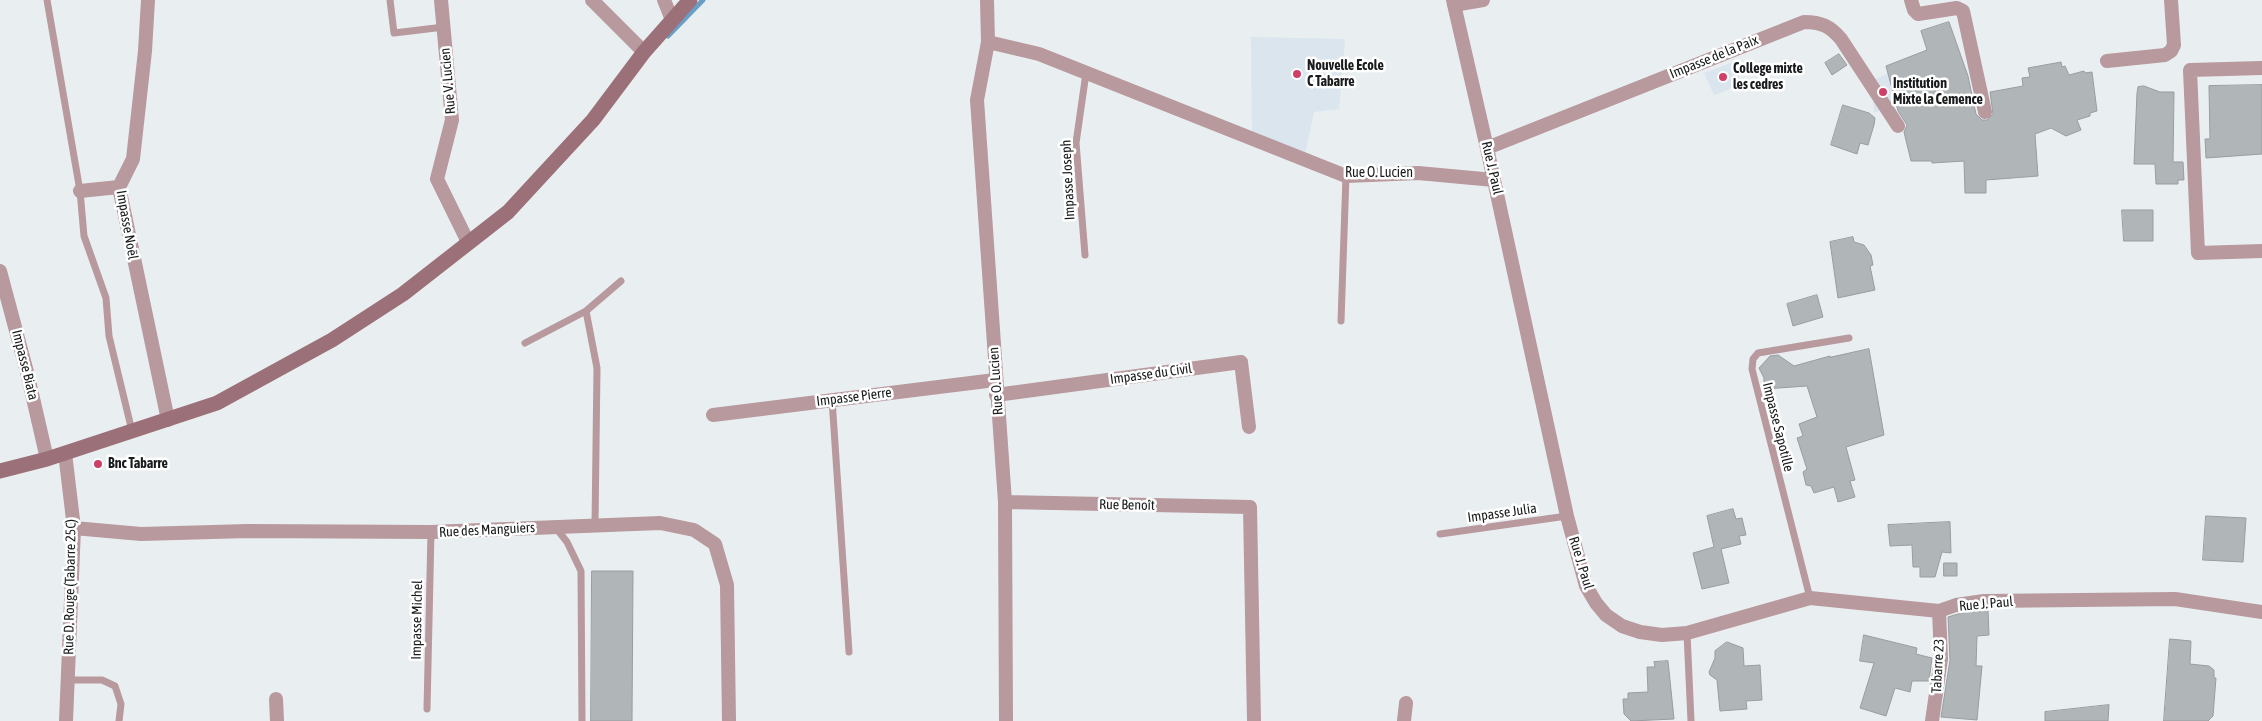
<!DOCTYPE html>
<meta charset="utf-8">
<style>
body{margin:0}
canvas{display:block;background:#e9eef1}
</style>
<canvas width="2262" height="721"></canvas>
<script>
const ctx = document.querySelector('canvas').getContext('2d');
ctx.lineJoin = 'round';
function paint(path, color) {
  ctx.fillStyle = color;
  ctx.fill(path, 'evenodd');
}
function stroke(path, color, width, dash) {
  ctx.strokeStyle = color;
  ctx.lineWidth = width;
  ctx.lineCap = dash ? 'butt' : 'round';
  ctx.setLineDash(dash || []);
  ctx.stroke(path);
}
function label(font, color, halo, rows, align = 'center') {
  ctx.font = font + ' "Asap Condensed",sans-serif';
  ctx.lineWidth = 5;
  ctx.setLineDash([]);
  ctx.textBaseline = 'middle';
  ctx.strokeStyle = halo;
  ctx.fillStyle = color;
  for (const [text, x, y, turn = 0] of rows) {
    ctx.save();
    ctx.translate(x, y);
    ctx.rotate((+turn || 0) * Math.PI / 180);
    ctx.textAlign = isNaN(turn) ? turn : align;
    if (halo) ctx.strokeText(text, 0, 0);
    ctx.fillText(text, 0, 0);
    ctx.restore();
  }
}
paint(new Path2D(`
 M1251 37 1345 39 1339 109 1314 112 1304 159 1252 144Z
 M1736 61 1740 81 1728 90 1714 95 1704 73Z
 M1889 73 1899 103 1874 113 1871 81Z`), '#dae5ee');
stroke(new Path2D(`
 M668 36 703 0`), '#699ec6', 5);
const building = new Path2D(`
 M1949 22 1968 76 1976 114 1982 120H1987L1993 114 1990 92 2023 86 2022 78 2030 77 2028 68 2061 62 2062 67 2065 66 2069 75 2084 71 2085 73 2092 72 2097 111 2090 113V116L2077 120 2081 130 2066 136 2051 128 2035 134 2038 176 1986 180V193H1965L1964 161 1932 163V161H1911L1904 132 1907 125 1898 111 1886 66 1927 50 1921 31Z
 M1839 54 1847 65 1832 75 1825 63Z
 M2262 85V154L2206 158 2205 139H2210L2209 86Z
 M2144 86 2160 92H2174L2173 162H2183L2184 180H2178V184H2156L2155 164H2134L2137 93 2138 87Z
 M1843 105 1869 113 1875 118 1874 125 1868 145 1860 143 1857 154 1831 145Z
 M2122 210H2153V241H2124Z
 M1853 237 1854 242 1864 245 1871 255 1873 265 1870 266 1875 290 1838 298 1830 242Z
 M1817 295 1823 317 1793 326 1787 304Z
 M1869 349 1884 435 1846 447 1855 480 1850 481 1855 497 1838 502 1834 487 1814 493 1811 486 1806 485 1803 472 1807 469 1797 438 1803 436 1799 424 1817 417 1807 386 1764 389V378L1759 368 1770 356 1778 355 1794 366 1830 356V357Z
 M1733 509 1736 519 1742 518 1746 535 1739 536 1741 544 1721 549 1729 583 1702 589 1693 553 1714 547 1707 516Z
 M2206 516 2246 518 2243 562 2203 560Z
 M1950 522 1951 553 1942 552 1935 577H1920V567H1913L1912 545 1890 546 1888 525Z
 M1944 563H1957V576H1944Z
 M592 571H633L632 721H591Z
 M1988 610 1989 635 1977 636 1976 666H1982L1977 720 1941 717 1950 660 1948 617 1958 614Z
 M1864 635 1917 648 1916 654 1932 658 1929 681H1912L1910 692 1895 688 1886 716 1860 708 1874 663 1860 661Z
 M2170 639 2191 641 2190 664 2209 666 2214 670V678H2216L2213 716 2208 721H2164Z
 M1727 642 1743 648 1744 666 1760 665 1762 700 1746 701 1747 709 1720 711 1717 680 1710 675 1709 672 1715 658V651Z
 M1668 661 1674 719 1631 721 1624 714 1623 699H1628V693L1648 692 1647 667H1655L1654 662Z
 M2109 705 2108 721H2045V712Z`);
paint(building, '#b0b5b8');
stroke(building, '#999da1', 1);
stroke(new Path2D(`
 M47 0 80 191 84 236 106 298 109 336 132 431
 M390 0 394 33 444 27
 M1085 255 1076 143 1086 73
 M586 311 597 368 595 525
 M1341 321 1346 176
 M525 343 586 311 621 281
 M832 399 849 652
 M556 528 567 542 581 571 582 721
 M1440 534 1567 516
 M1810 598 1752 369 1753 359 1758 353 1849 338
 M1687 633 1691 721
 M68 680H102L115 686 121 704 119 721
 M427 709 431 532`), '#b7999e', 7);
stroke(new Path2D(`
 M148 0 145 51 133 159 119 187 168 420
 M441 0 452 120 437 179 468 242
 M592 0 644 52
 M664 0 672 20
 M987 0 988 42 977 100 1005 502 1006 721
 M1453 0 1487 148 1567 516 1586 586 1596 603 1606 615 1622 626 1640 632 1662 635 1687 633 1810 598 1939 611 1956 605 1984 601 2175 599 2262 612
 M1911 0 1914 10 1918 14 1957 8 1963 11 1985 112
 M1454 5 1483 0
 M988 42 1039 54 1346 176 1418 173 1494 180
 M2107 61 2165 55 2171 51 2174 45 2171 0
 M2262 68 2190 70 2198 253 2262 251
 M1487 148 1804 22C1821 22 1830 26 1841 39L1898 126
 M80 191 119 187
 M0 271 27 372 47 459
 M996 395 1241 362 1249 427
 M713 415 995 380
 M65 453 74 528 66 721
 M1005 502 1250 507 1254 721
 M74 528 141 534 248 531 431 532 660 523 694 530 715 544 727 585 729 721
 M276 699 277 721
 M1404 721 1406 703
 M1932 721 1941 659 1939 611`), '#b7999e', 14);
stroke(new Path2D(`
 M0 471 47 459 217 403 332 340 403 294 508 212 593 120 644 52 690 0`), '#9b7078', 15);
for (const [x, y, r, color] of [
 [1297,74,5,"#cf4069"],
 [1723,77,5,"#cf4069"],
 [1883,92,5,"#cf4069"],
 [98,464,5,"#cf4069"]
]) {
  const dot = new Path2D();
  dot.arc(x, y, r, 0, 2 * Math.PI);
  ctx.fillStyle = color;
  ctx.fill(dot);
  stroke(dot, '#fff', 2);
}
label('14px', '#191b1c', '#fff', [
 ["Impasse de la Paix",1714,57,-22],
 ["Rue V. Lucien",448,81,-95],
 ["Rue J. Paul",1492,168,77],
 ["Rue O. Lucien",1379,173],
 ["Impasse Joseph",1068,180,-93],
 ["Impasse Noël",127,225,80],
 ["Impasse Biata",25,365,76],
 ["Impasse du Civil",1151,374,-8],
 ["Rue O. Lucien",996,381,-94],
 ["Impasse Pierre",854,397,-7],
 ["Impasse Sapotille",1778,427,76],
 ["Rue Benoît",1127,505,1],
 ["Impasse Julia",1502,513,-8],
 ["Rue des Manguiers",487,530,-3],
 ["Rue J. Paul",1581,563,73],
 ["Rue D. Rouge (Tabarre 25C)",70,587,-89],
 ["Rue J. Paul",1986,604,-5],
 ["Impasse Michel",417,620,-89],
 ["Tabarre 23",1938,666,-87]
]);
label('bold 14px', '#191b1c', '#fff', [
 ["Nouvelle Ecole",1307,66],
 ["C Tabarre",1307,82],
 ["College mixte",1733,69],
 ["les cedres",1733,85],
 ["Institution",1893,84],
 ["Mixte la Cemence",1893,100],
 ["Bnc Tabarre",108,464]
], 'left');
</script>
